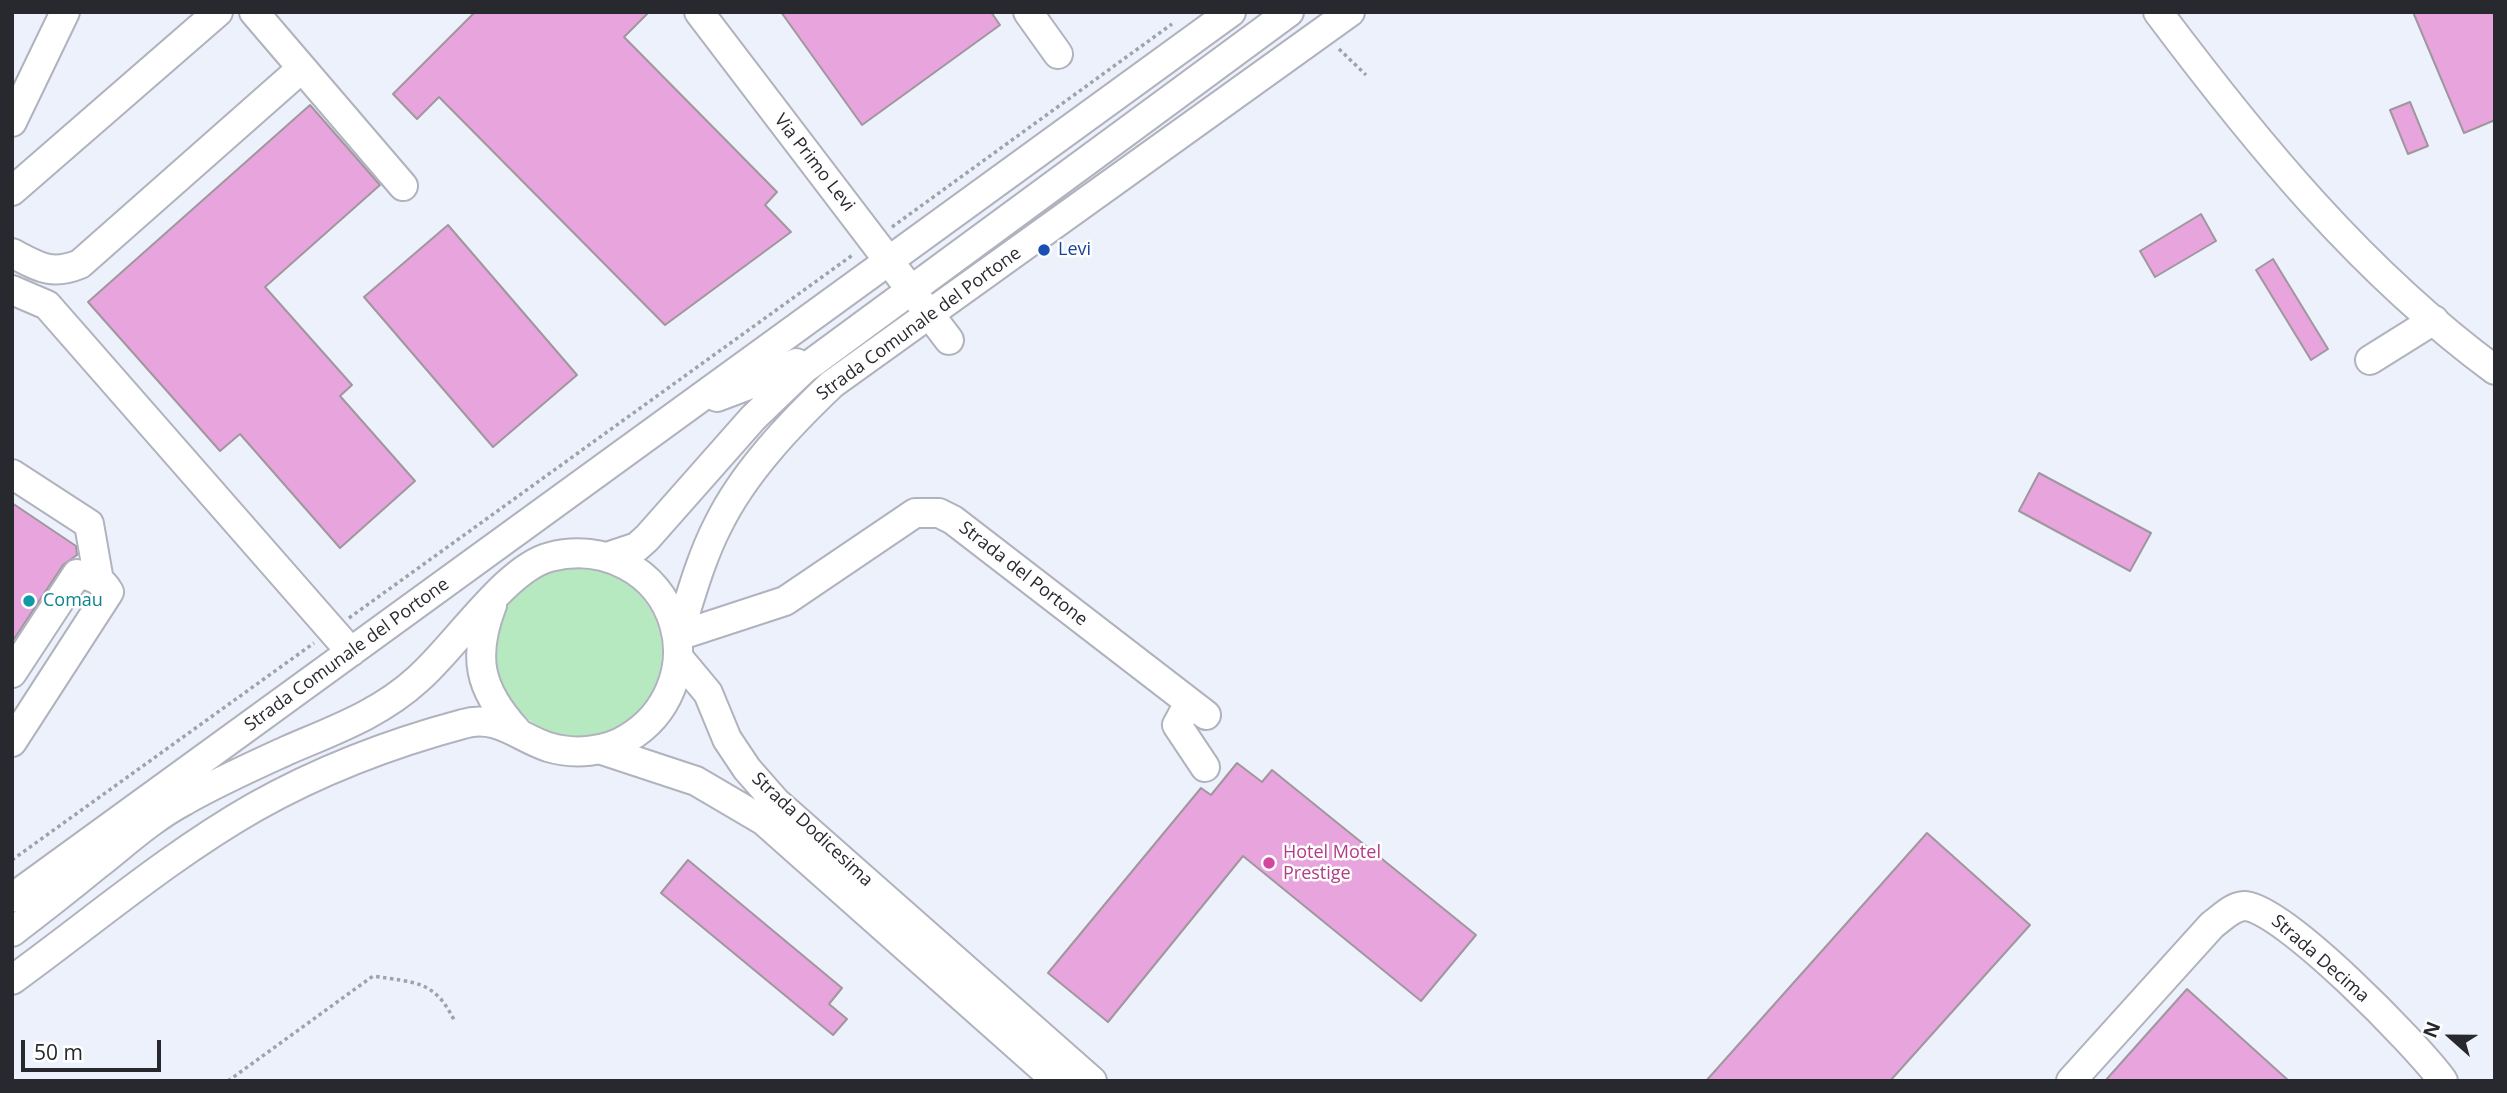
<!DOCTYPE html>
<style>
body{margin:0}
#map{position:relative;width:2507px;height:1093px;overflow:hidden;background:#edf1fc;font-family:"Open Sans",sans-serif}
canvas{display:block}
.frame{position:absolute;inset:0;border:14px solid #28292e;pointer-events:none}
.north{position:absolute;left:2416px;top:1002px;width:70px;height:70px;-webkit-text-stroke:5px #fefefe;paint-order:stroke;rotate:291deg;font-size:19px;font-weight:700;line-height:28px;text-align:center;color:#28292e}
.north::after{content:'';display:block;margin:auto;width:24px;height:32px;background:#28292e;clip-path:polygon(50% 0,100% 100%,50% 72%,0 100%)}
.scale{position:absolute;left:21px;top:1040px;width:140px;height:32px;box-sizing:border-box;border:4px solid #28292e;border-top:0;padding-left:9px;font-size:21px;line-height:24px;white-space:nowrap;color:#28292e;-webkit-text-stroke:5px #fefefe;paint-order:stroke}
</style>
<div id="map">
<canvas width="2507" height="1093"></canvas>
<div class="frame"></div>
<div class="north">N</div>
<div class="scale">50 m</div>
</div>
<script>
const ctx = document.querySelector('canvas').getContext('2d');
ctx.lineJoin = 'round';
function paint(path, color) {
  ctx.fillStyle = color;
  ctx.fill(path, 'evenodd');
}
function stroke(path, color, width, dash) {
  ctx.strokeStyle = color;
  ctx.lineWidth = width;
  ctx.lineCap = dash ? 'butt' : 'round';
  ctx.setLineDash(dash || []);
  ctx.stroke(path);
}
function label(font, color, halo, rows, align = 'center') {
  ctx.font = font + ' "Open Sans",sans-serif';
  ctx.lineWidth = 5;
  ctx.setLineDash([]);
  ctx.textBaseline = 'middle';
  ctx.strokeStyle = halo;
  ctx.fillStyle = color;
  for (const [text, x, y, turn = 0] of rows) {
    ctx.save();
    ctx.translate(x, y);
    ctx.rotate((+turn || 0) * Math.PI / 180);
    ctx.textAlign = isNaN(turn) ? turn : align;
    if (halo) ctx.strokeText(text, 0, 0);
    ctx.fillText(text, 0, 0);
    ctx.restore();
  }
}
paint(new Path2D(`
 M494 652a84 84 0 1 1 168 0a84 84 0 1 1-168 0Z`), '#b7e9c1');
const building = new Path2D(`
 M475 12H649L624 37 777 192 765 205 791 232 665 325 439 97 417 119 393 94Z
 M781 12H991L1000 25 862 125Z
 M2413 12H2495V120L2464 133Z
 M2410 102 2428 146 2408 154 2390 110Z
 M310 105 380 185 265 287 352 385 340 396 415 481 340 548 240 434 220 451 88 302Z
 M2201 214 2216 241 2155 277 2140 251Z
 M448 225 577 375 493 447 364 297Z
 M2273 259 2328 349 2311 360 2256 270Z
 M2039 473 2151 533 2130 571 2019 511Z
 M12 503 76 546 77 555 63 565 12 642Z
 M1237 763 1262 782 1272 770 1476 935 1421 1001 1243 856 1108 1022 1048 973 1201 788 1211 795Z
 M1927 833 2030 925 1890 1081H1706Z
 M688 860 842 988 829 1004 847 1019 833 1035 661 893Z
 M2187 989 2289 1081H2105Z`);
paint(building, '#e8a4dc');
stroke(building, '#a0979e', 2);
const minor = new Path2D(`
 M254 12 403 186
 M699 12 949 340
 M1028 12 1058 54
 M2158 12C2257 144 2362 272 2495 370
 M12 122 65 12
 M12 191 218 12
 M12 253C39 267 51 276 80 264L302 68
 M12 290 47 305 351 652
 M2370 360 2434 320
 M717 397 770 377 796 363
 M12 474 89 524 99 581
 M610 556 637 547 647 538 753 418 804 369 1289 12
 M492 605C472 657 479 689 516 730
 M678 636C690 599 700 560 718 525 744 472 790 424 832 384L1350 12
 M678 636 785 601 915 513H939L953 520 1206 715
 M678 657 708 693 727 739 747 769 776 802 1092 1081
 M12 673 77 574C91 576 102 579 109 592L12 742
 M1189 703 1177 725 1205 767
 M599 749 696 781 764 821 1057 1081
 M12 898 1231 12
 M12 932C41 910 69 888 97 865 125 843 152 818 184 801 217 782 253 766 288 750 334 730 380 714 418 679 455 647 506 568 550 557 603 543 658 570 674 624 687 668 667 715 628 738 606 752 574 755 548 747 518 737 497 714 463 724 392 743 319 771 255 807 169 856 92 922 12 980
 M2071 1081 2212 925C2222 918 2231 907 2244 906 2281 905 2419 1047 2443 1081`);
stroke(minor, '#b0b3bd', 32);
stroke(new Path2D(`
 M1339 49 1366 75
 M892 227 1172 24
 M349 618 854 254
 M12 860 314 643
 M228 1081 373 976C414 983 434 979 454 1020`), '#9fa2ab', 3.5, [3.5, 3.5]);
stroke(minor, '#fff', 28);
for (const [x, y, r, color] of [
 [1044,250,7,"#1a4fb4"],
 [29,601,7,"#0f9aa8"],
 [1269,863,7,"#d1479c"]
]) {
  const dot = new Path2D();
  dot.arc(x, y, r, 0, 2 * Math.PI);
  ctx.fillStyle = color;
  ctx.fill(dot);
  stroke(dot, '#fefefe', 2.5);
}
label('18px', '#28292e', '#fefefe', [
 ["Via Primo Levi",814,163,52],
 ["Strada Comunale del Portone",919,324,-36],
 ["Strada del Portone",1023,574,38],
 ["Strada Comunale del Portone",347,655,-36],
 ["Strada Dodicesima",812,830,43],
 ["Strada Decima",2320,959,41]
]);
label('18px', '#164399', '#fefefe', [
 ["Levi",1058,250]
], 'left');
label('18px', '#0d838f', '#fefefe', [
 ["Comau",43,601]
], 'left');
label('18px', '#b23c85', '#fefefe', [
 ["Hotel Motel",1283,853],
 ["Prestige",1283,874]
], 'left');
</script>
